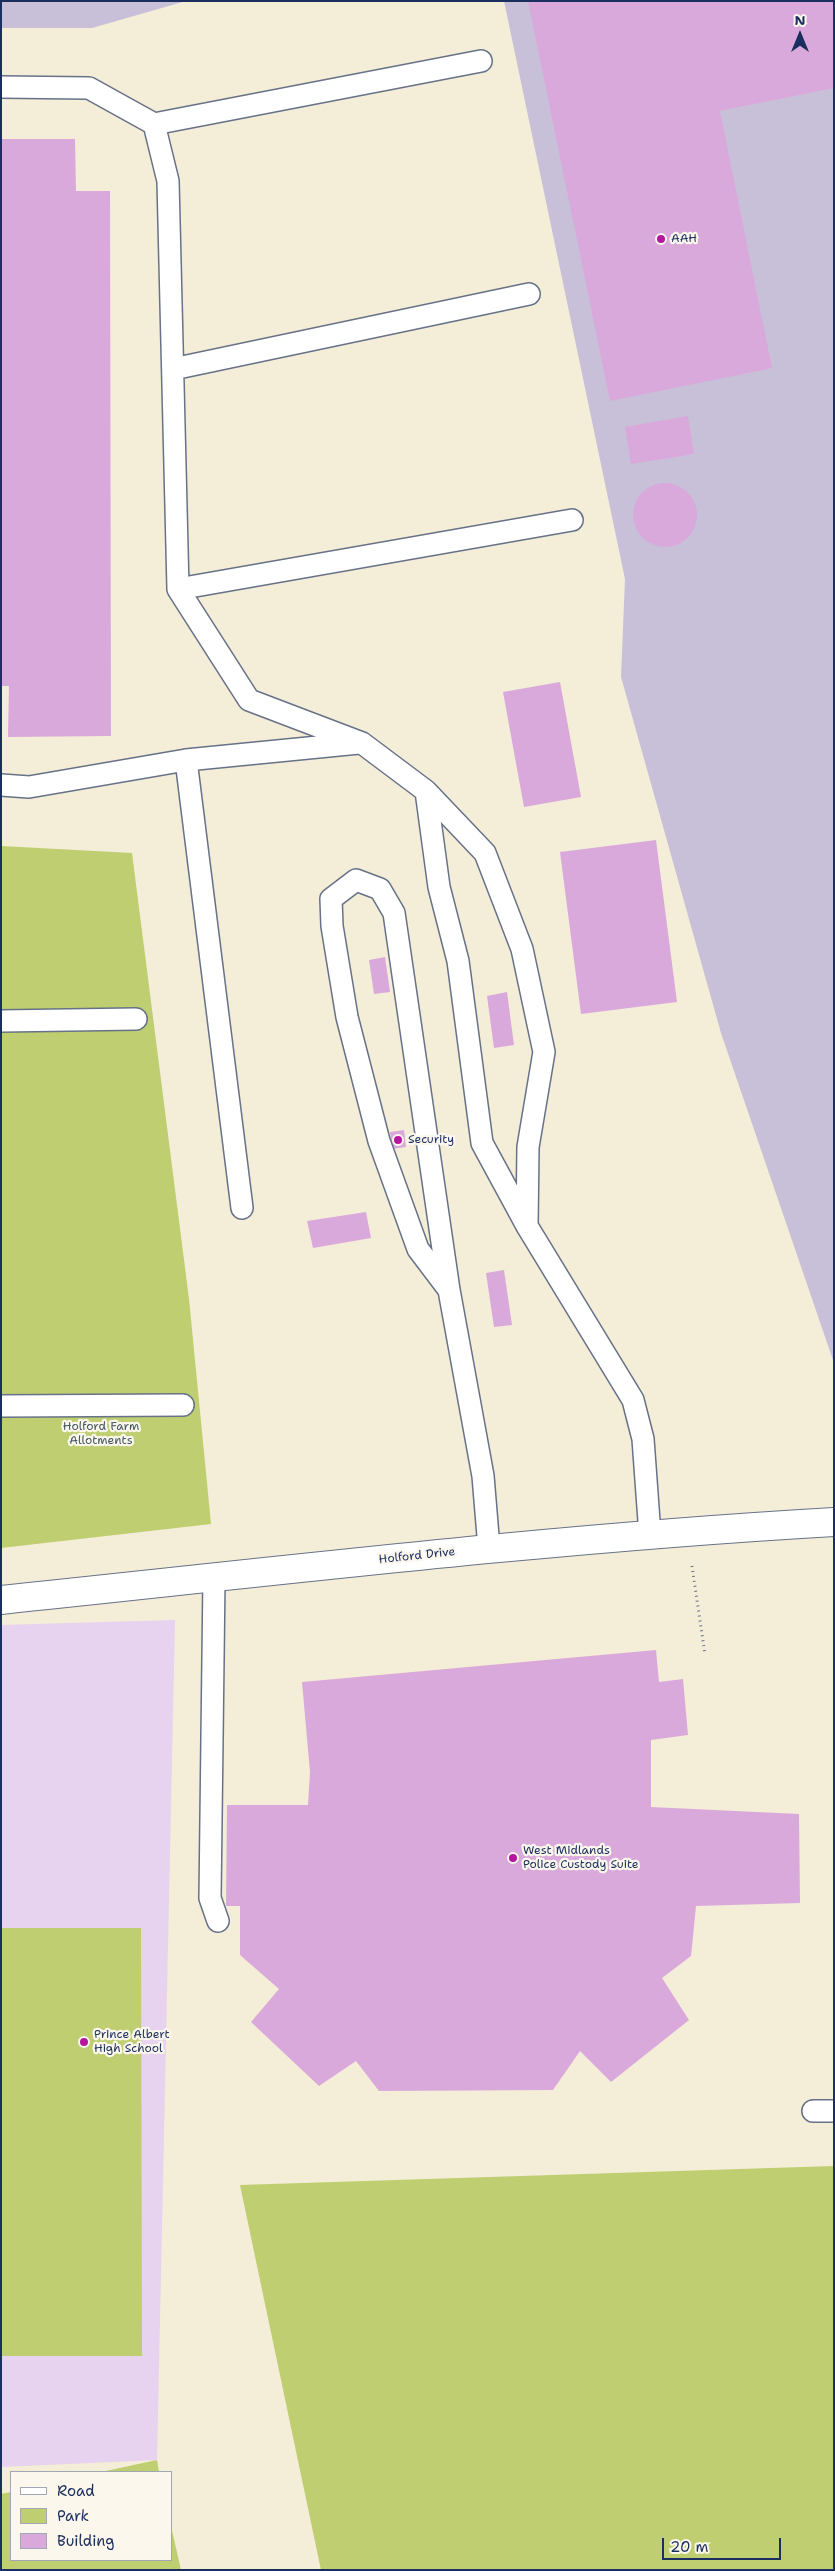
<!DOCTYPE html>
<style>
body{margin:0}
#map{position:relative;width:835px;height:2571px;overflow:hidden;background:#f4edd7;font-family:"Shantell Sans",sans-serif}
canvas{display:block}
.frame{position:absolute;inset:0;border:2px solid #1b2f5e;pointer-events:none}
.legend{position:absolute;left:10px;top:2471px;width:162px;height:90px;box-sizing:border-box;background:#fbf7ec;border:1px solid #a1a7b3;margin:0;padding:6px 9px;list-style:none;font-size:15px;color:#1b2f5e}
.legend li{display:flex;align-items:center;gap:10px;height:25px}
.legend b{width:25px;border:1px solid #a1a7b3}
.north{position:absolute;left:775px;top:10px;width:50px;height:50px;-webkit-text-stroke:4px #fbf7ec;paint-order:stroke;rotate:0deg;font-size:14px;font-weight:700;line-height:20px;text-align:center;color:#1b2f5e}
.north::after{content:'';display:block;margin:auto;width:18px;height:22px;background:#1b2f5e;clip-path:polygon(50% 0,100% 100%,50% 72%,0 100%)}
.scale{position:absolute;left:662px;top:2538px;width:119px;height:22px;box-sizing:border-box;border:2px solid #1b2f5e;border-top:0;padding-left:6px;font-size:15px;line-height:18px;white-space:nowrap;color:#1b2f5e;-webkit-text-stroke:4px #fbf7ec;paint-order:stroke}
</style>
<div id="map">
<canvas width="835" height="2571"></canvas>
<div class="frame"></div>
<ul class="legend">
<li><b style="height:6px;background:#fff"></b>Road</li>
<li><b style="height:14px;background:#bece70"></b>Park</li>
<li><b style="height:14px;background:#daa9db"></b>Building</li>
</ul>
<div class="north">N</div>
<div class="scale">20 m</div>
</div>
<script>
const ctx = document.querySelector('canvas').getContext('2d');
ctx.lineJoin = 'round';
function paint(path, color) {
  ctx.fillStyle = color;
  ctx.fill(path, 'evenodd');
}
function stroke(path, color, width, dash) {
  ctx.strokeStyle = color;
  ctx.lineWidth = width;
  ctx.lineCap = dash ? 'butt' : 'round';
  ctx.setLineDash(dash || []);
  ctx.stroke(path);
}
function label(font, color, halo, rows, align = 'center') {
  ctx.font = font + ' "Shantell Sans",sans-serif';
  ctx.lineWidth = 4.5;
  ctx.setLineDash([]);
  ctx.textBaseline = 'middle';
  ctx.strokeStyle = halo;
  ctx.fillStyle = color;
  for (const [text, x, y, turn = 0] of rows) {
    ctx.save();
    ctx.translate(x, y);
    ctx.rotate((+turn || 0) * Math.PI / 180);
    ctx.textAlign = isNaN(turn) ? turn : align;
    if (halo) ctx.strokeText(text, 0, 0);
    ctx.fillText(text, 0, 0);
    ctx.restore();
  }
}
paint(new Path2D(`
 M175 1620 157 2460 1 2467V1625Z`), '#e7d2ef');
paint(new Path2D(`
 M1 1H186L92 28H1Z
 M504 1H834V1363L721 1033 621 677 625 579Z`), '#c8bfd8');
paint(new Path2D(`
 M1 846 132 853 189 1299 211 1524 1 1548Z
 M1 1928H141L142 2356H1Z
 M834 2166V2570H321L240 2185Z
 M157 2460 159 2472H101Z
 M11 2492V2560H171V2526L181 2570H1V2494Z`), '#bece70');
paint(new Path2D(`
 M528 1H834V88L720 111 772 368 610 401Z
 M1 139H75L76 191H110L111 736 8 737 9 686H1Z
 M688 416 694 454 631 464 625 427Z
 M633 515a32 32 0 1 1 64 0a32 32 0 1 1-64 0Z
 M560 682 581 797 524 807 503 692Z
 M656 840 677 1002 581 1014 560 852Z
 M385 957 390 992 374 994 369 960Z
 M507 992 514 1045 494 1048 487 996Z
 M404 1130 406 1147 392 1149 390 1132Z
 M366 1212 371 1238 313 1248 307 1221Z
 M504 1270 512 1325 494 1327 486 1273Z
 M656 1650 659 1682 683 1679 688 1735 651 1740V1807L799 1814 800 1903 696 1906 691 1956 662 1978 689 2020 611 2082 580 2051 553 2090 379 2091 356 2061 319 2086 251 2022 279 1989 240 1955V1906H226L227 1805H308L310 1772 302 1682Z`), '#daa9db');
const lane = new Path2D(`
 M1 87 89 88 154 124 168 181 178 589 249 700 362 743 426 791 485 853 522 949 544 1052 528 1147 527 1226
 M154 124 481 61
 M173 369 529 294
 M178 589 572 520
 M186 760 242 1208
 M1 785 29 787 186 760 359 743
 M426 791 439 887 458 961 482 1143 527 1226 633 1400 643 1439 650 1535
 M1 1021 136 1019
 M449 1290 418 1249 379 1141 347 1017 332 926 331 899 356 880 380 889 394 913 449 1290 483 1476 489 1548
 M1 1406 183 1405
 M214 1578 210 1898 218 1921
 M813 2111H834`);
const street = new Path2D(`
 M1 1600C279 1571 555 1538 834 1522`);
stroke(lane, '#677288', 24);
stroke(street, '#677288', 30);
stroke(new Path2D(`
 M692 1566 705 1655`), '#677288', 3, [1, 4]);
stroke(lane, '#fff', 21);
stroke(street, '#fff', 28);
for (const [x, y, r, color] of [
 [661,239,5,"#b5179e"],
 [398,1140,5,"#b5179e"],
 [513,1858,5,"#b5179e"],
 [84,2042,5,"#b5179e"]
]) {
  const dot = new Path2D();
  dot.arc(x, y, r, 0, 2 * Math.PI);
  ctx.fillStyle = color;
  ctx.fill(dot);
  stroke(dot, '#fbf7ec', 2);
}
label('12px', '#1b2f5e', '#fbf7ec', [
 ["AAH",671,239],
 ["Security",408,1140],
 ["West Midlands",523,1851],
 ["Police Custody Suite",523,1865],
 ["Prince Albert",94,2035],
 ["High School",94,2049]
], 'left');
label('12px', '#445762', '#fbf7ec', [
 ["Holford Farm",101,1427],
 ["Allotments",101,1441]
]);
label('12px', '#1b2f5e', '#fbf7ec', [
 ["Holford Drive",417,1556,-6]
]);
</script>
